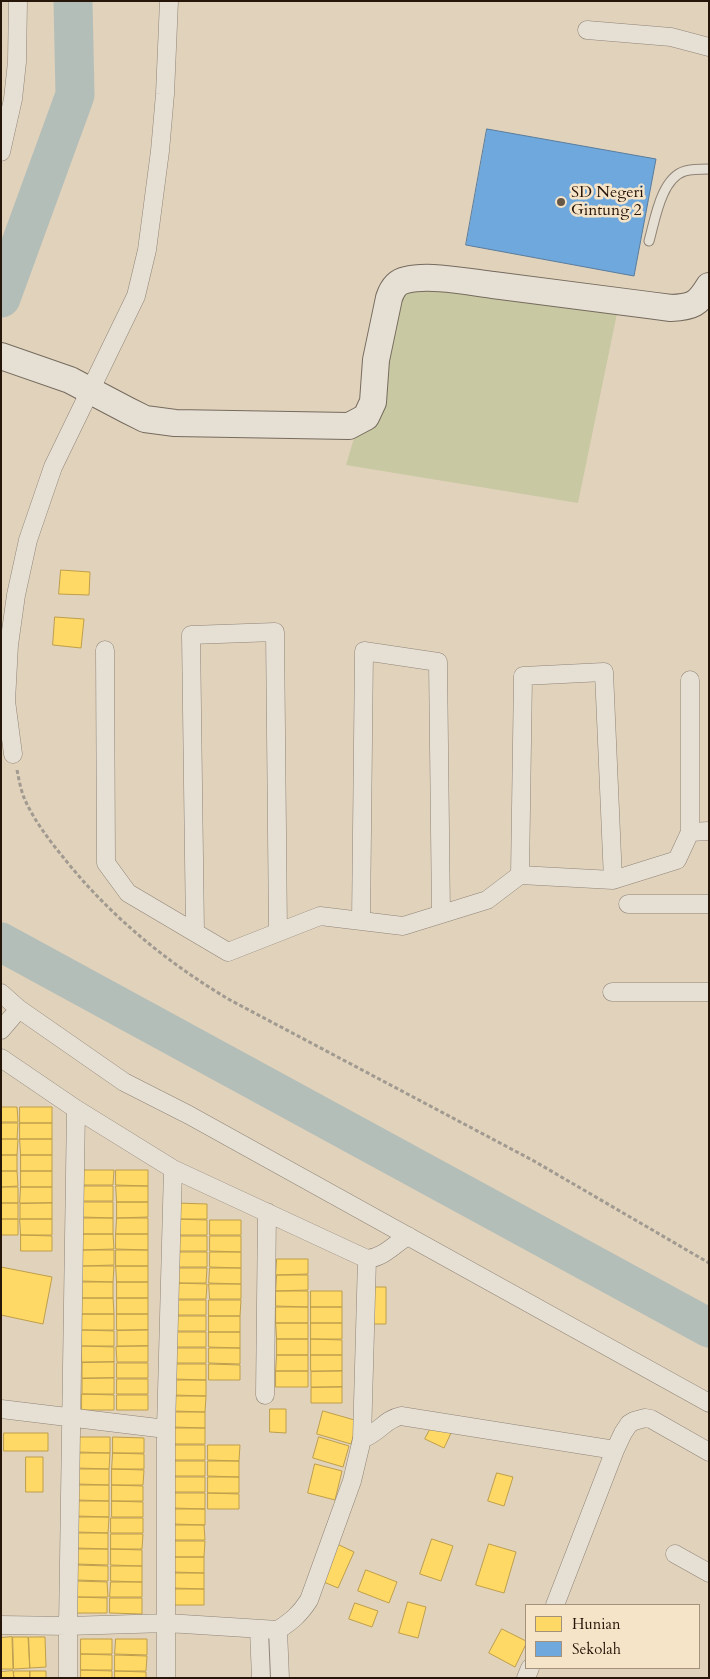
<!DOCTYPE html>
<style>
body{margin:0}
#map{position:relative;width:710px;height:1679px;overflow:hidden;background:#e1d2bb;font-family:Cardo,serif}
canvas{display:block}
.frame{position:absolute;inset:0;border:2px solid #261509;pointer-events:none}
.legend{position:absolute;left:525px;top:1604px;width:175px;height:65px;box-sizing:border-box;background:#f6e4c8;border:1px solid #a3917c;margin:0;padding:6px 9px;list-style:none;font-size:15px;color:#261509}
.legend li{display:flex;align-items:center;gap:10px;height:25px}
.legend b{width:25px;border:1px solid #a3917c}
</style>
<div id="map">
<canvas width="710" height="1679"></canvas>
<div class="frame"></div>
<ul class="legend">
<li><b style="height:14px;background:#ffd966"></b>Hunian</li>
<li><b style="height:14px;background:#6fa8dc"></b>Sekolah</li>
</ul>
</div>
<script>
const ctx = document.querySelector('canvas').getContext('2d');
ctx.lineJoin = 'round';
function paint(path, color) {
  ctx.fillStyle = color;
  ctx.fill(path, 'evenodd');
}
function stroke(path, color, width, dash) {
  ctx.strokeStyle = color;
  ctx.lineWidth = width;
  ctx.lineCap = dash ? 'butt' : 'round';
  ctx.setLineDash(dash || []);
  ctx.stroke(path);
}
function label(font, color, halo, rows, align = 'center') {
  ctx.font = font + ' Cardo,serif';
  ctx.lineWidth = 5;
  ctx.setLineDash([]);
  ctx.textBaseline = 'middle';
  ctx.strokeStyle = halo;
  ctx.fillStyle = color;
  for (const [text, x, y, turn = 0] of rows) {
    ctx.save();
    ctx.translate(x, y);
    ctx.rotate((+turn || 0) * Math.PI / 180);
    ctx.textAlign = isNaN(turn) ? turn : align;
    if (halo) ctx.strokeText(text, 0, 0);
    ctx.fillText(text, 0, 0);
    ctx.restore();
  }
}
paint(new Path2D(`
 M404 270 621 294 578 503 346 465Z`), '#c8c8a2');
const homes = new Path2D(`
 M61 570 90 572 89 595 59 594Z
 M55 617 84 619 81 648 53 645Z
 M1 1107H17L18 1122H1Z
 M20 1107H52V1123H20Z
 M1 1123H18L17 1139H1Z
 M20 1123H52V1139H20Z
 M1 1139H18L17 1155H1Z
 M20 1139H52V1155H21Z
 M1 1155H17V1171H1Z
 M21 1155H52V1171H21Z
 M82 1170H114L113 1185H82Z
 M116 1170H148V1186L116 1185Z
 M1 1171H17L18 1186 1 1187Z
 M21 1171H52V1187H21Z
 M82 1186H113V1201H82Z
 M116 1186H148V1202H117Z
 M1 1187H18V1203H1Z
 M21 1187H52V1203H20Z
 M82 1202H113V1218L82 1217Z
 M117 1202H148V1217L117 1218Z
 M1 1203H18V1219H1Z
 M52 1203V1219H20V1204Z
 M176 1203 207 1204V1219H175Z
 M82 1218H113V1234H82Z
 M117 1218H148V1234H116Z
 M1 1219H18V1235H1Z
 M20 1219H52V1235H21Z
 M175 1219 207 1220V1235H176Z
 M210 1220H241V1235H210Z
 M82 1234H113L114 1249 82 1250Z
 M116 1234H148V1250L116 1249Z
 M21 1235 52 1236V1251H21Z
 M176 1236H207V1251H175Z
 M210 1236H241V1252L210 1251Z
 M82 1250H114V1265L82 1266Z
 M116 1250H148V1266H116Z
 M175 1252H207V1267H175Z
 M210 1252H241V1268L210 1267Z
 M277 1259H308V1274L276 1275Z
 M82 1266H114L113 1282 82 1281Z
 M116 1266H148V1282H117Z
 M1 1267 52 1277 43 1324 1 1315Z
 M175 1268H207L206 1283H175Z
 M210 1268H241V1284L209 1283Z
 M277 1275H308V1290L276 1291Z
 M82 1282H113V1298H82Z
 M117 1282H148V1298H117Z
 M175 1283 207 1284 206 1299H175Z
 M209 1284H241V1299H210Z
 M369 1287H386V1324H369Z
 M276 1291H308V1307L276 1306Z
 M311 1291H342V1307H311Z
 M82 1298H113L114 1314H82Z
 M117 1298H148V1314H117Z
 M175 1300H206V1315H175Z
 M209 1300H241L240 1316H209Z
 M276 1307H308V1323H276Z
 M311 1307H342V1323H311Z
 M82 1314H114V1330H82Z
 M117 1314H148V1330H117Z
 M175 1316H206V1331H175Z
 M209 1316H240V1332H209Z
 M276 1323H308V1339H277Z
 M311 1323H342V1339H311Z
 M82 1330 114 1331V1346H82Z
 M148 1330V1346H117V1331Z
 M175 1332H206V1347H175Z
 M209 1332H240V1348L209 1347Z
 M277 1339H308V1355H277Z
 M311 1339 342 1340V1355H311Z
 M82 1346 114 1347V1362H82Z
 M148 1346V1362H117L116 1347Z
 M175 1348H206V1363H174Z
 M209 1348H240V1364L209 1363Z
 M277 1355H308V1371H276Z
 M311 1355H342V1371H311Z
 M114 1362V1378H82V1363Z
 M117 1363H148V1378H117Z
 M175 1364H206V1380L174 1379Z
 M209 1364 240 1365V1380H209Z
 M276 1371H308V1387H276Z
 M342 1371V1387H311V1372Z
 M114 1378V1394H82V1379Z
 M117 1379H148V1394H117Z
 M174 1380H206V1396L174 1395Z
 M342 1387V1403H311V1388Z
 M82 1394 114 1395V1410H82Z
 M117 1395H148V1410H117Z
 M174 1396H206L205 1412 174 1411Z
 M270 1409H286V1433L270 1432Z
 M323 1411 358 1421 351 1444 317 1434Z
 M174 1412H205V1428L174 1427Z
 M433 1424 451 1433 444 1448 425 1439Z
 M174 1428H205V1444H174Z
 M4 1433H48V1451H4Z
 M78 1437H110V1453L78 1452Z
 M113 1437 144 1438V1453H113Z
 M319 1437 349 1446 343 1467 313 1458Z
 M174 1445H205V1460H174Z
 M208 1445H240L239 1461 208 1460Z
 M78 1453H110L109 1469 78 1468Z
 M113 1453 144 1454V1469H112Z
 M26 1457H43V1492H26Z
 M174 1461H205V1476H173Z
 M208 1461H239V1477L208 1476Z
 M315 1464 342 1471 335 1500 308 1493Z
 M78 1469H109V1485L78 1484Z
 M112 1469 144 1470 143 1485H112Z
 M497 1473 513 1477 504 1506 488 1501Z
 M173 1477H205V1492H174Z
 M208 1477H239V1493H208Z
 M78 1485H109V1501L78 1500Z
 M112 1485 143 1486V1501H112Z
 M174 1493H205V1509L173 1508Z
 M208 1493 239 1494V1509H208Z
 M78 1501H109V1517L77 1516Z
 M112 1501 143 1502V1517H112Z
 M173 1509H205V1525L173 1524Z
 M77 1517H109L108 1533 77 1532Z
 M111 1518H143V1533H111Z
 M173 1525H204L205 1540H173Z
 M77 1533H108V1549L77 1548Z
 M111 1534H143L142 1549H111Z
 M432 1539 453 1546 441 1581 420 1574Z
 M173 1541H205L204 1557H173Z
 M335 1543 354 1552 338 1588 319 1580Z
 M489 1544 516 1552 504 1593 476 1585Z
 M77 1549H108V1565L77 1564Z
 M111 1549 142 1550V1566L111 1565Z
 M173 1557H204V1573L173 1572Z
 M77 1565 108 1566V1581L76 1580Z
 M111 1566H142V1582L111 1581Z
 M366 1570 397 1582 389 1603 358 1591Z
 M173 1573H204V1589L173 1588Z
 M76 1581 107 1582 108 1597H76Z
 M111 1582H142V1597H110Z
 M173 1589H204V1605H173Z
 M76 1597 107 1598V1613H76Z
 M110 1598H142V1614L110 1613Z
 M408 1602 426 1607 418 1638 399 1633Z
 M355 1603 378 1611 372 1627 349 1619Z
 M502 1629 526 1641V1644L515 1667 489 1653Z
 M12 1637 13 1669H1V1638Z
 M13 1637H28L30 1668 14 1669Z
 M29 1637H45L46 1667 30 1668Z
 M81 1639H112V1654H81Z
 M116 1639H147V1655L115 1654Z
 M81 1654 112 1655V1670H81Z
 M115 1655 147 1656 146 1671H115Z
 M81 1670 112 1671V1678H81Z
 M13 1671 14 1678H1V1672Z
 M14 1671H30V1678H14Z
 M30 1671H46V1678H30Z
 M115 1671 146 1672V1678H115Z`);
paint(homes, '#ffd966');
stroke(homes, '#be9e4a', 1);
const schools = new Path2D(`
 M487 129 656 159 634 276 466 245Z`);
paint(schools, '#6fa8dc');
stroke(schools, '#597c9d', 1);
stroke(new Path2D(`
 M1 298 75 95 73 1
 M1 942 709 1328`), '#b4beb8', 39);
const lane = new Path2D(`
 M649 241C655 220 661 178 685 171 692 169 702 169 709 169`);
const street = new Path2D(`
 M587 30 671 37 709 47
 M1 152 13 99 17 62 18 1
 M105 650 106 863 128 893 228 952 320 916 403 926 487 900 520 875 613 880 677 860 690 832 709 831
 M690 680V832
 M13 754 6 701 9 645 16 595 28 540 53 467 136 296 147 250 160 151 165 94 169 1
 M520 875 523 676 604 672 613 880
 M628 904H709
 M361 921 364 651 438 662 441 914
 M195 932 191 635 275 632 278 932
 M612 992H709
 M1 993 19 1009 124 1082 189 1115 709 1403
 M1 1030 19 1009
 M1 1058 76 1109 173 1169
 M76 1109 68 1626 167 1623 278 1630C292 1621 300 1614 309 1600L352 1481 362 1439 367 1259
 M265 1395 267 1212
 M1 1409 166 1429 173 1169 367 1259C385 1257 394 1244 408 1236
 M362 1439C379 1433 385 1419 401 1416L615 1450
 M675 1554 709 1573
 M555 1605 615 1450 623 1433 629 1424 634 1421 645 1418 651 1419 709 1452
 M1 1625 68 1626V1678
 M259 1630 261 1678
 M278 1630 280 1678
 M166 1678V1429
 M526 1678 530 1668`);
const secondary = new Path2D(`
 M1 356 70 380 127 410 145 419 175 423 349 426 366 417 373 402 376 360 389 298C392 289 396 282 406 280 429 274 469 282 493 285 553 293 612 300 671 308 693 307 698 304 709 286`);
stroke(lane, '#8f8477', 11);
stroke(street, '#8f8477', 19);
stroke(secondary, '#756b5e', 28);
stroke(new Path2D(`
 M17 770C19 780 21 791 25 800 34 820 49 840 63 857 109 915 166 962 230 1000L534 1161 709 1263`), '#a19a90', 3, [4, 2.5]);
stroke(lane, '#e6dfd3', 9);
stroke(street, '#e6dfd3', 18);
stroke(secondary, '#e6dfd3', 26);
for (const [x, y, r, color] of [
 [561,202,5,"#675747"]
]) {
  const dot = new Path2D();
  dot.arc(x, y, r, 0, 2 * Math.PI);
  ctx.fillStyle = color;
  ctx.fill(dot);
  stroke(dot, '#f6e4c8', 2);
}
label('16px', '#261509', '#f6e4c8', [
 ["SD Negeri",571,193],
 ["Gintung 2",571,211]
], 'left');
</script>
